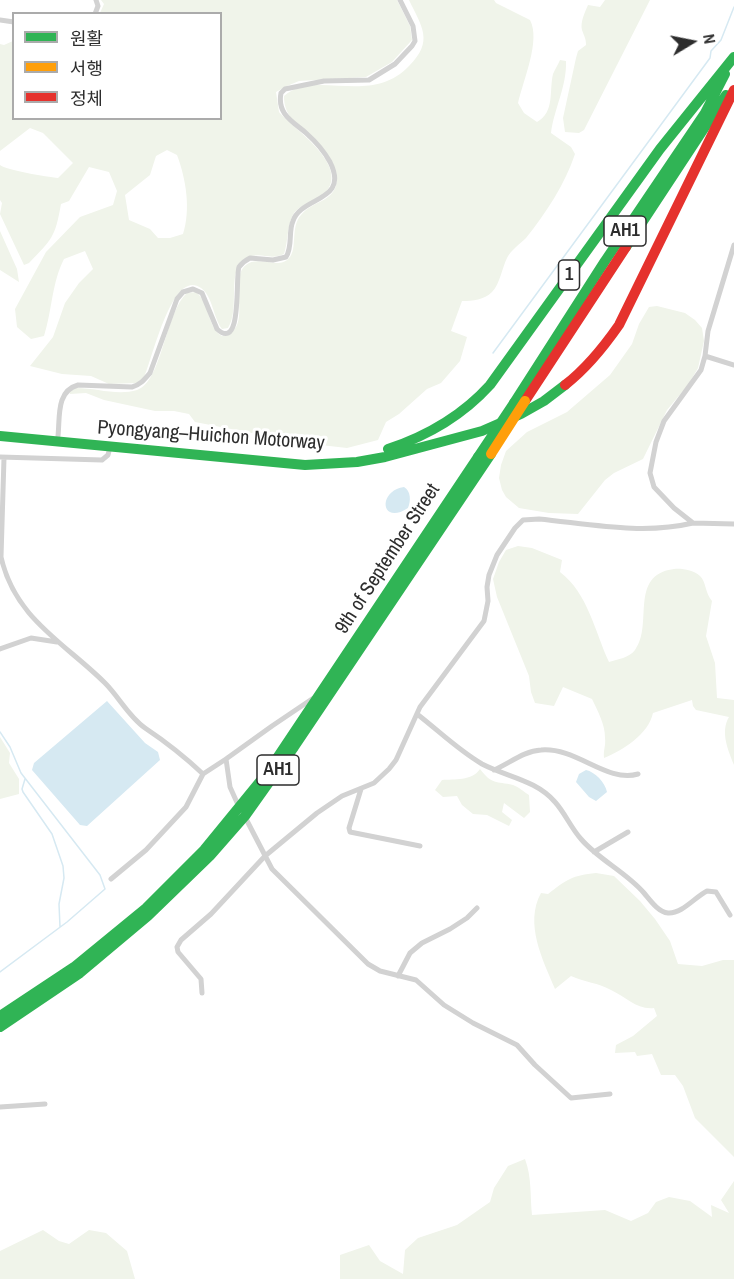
<!DOCTYPE html>
<meta charset="utf-8">
<style>
body{margin:0}
#map{position:relative;width:734px;height:1279px;overflow:hidden;background:#fff;font-family:"Archivo Narrow","Noto Sans KR",sans-serif}
canvas{display:block}
.legend{position:absolute;left:12px;top:12px;width:210px;height:108px;box-sizing:border-box;background:#fff;border:2px solid #ababab;margin:0;padding:8px 10px;list-style:none;font-size:18px;color:#2d2d2d}
.legend li{display:flex;align-items:center;gap:12px;height:30px}
.legend b{width:30px;border:2px solid #ababab}
.north{position:absolute;left:662px;top:12px;width:60px;height:60px;-webkit-text-stroke:4px #fff;paint-order:stroke;rotate:80deg;font-size:16px;font-weight:700;line-height:24px;text-align:center;color:#2d2d2d}
.north::after{content:'';display:block;margin:auto;width:21px;height:27px;background:#2d2d2d;clip-path:polygon(50% 0,100% 100%,50% 72%,0 100%)}
</style>
<div id="map">
<canvas width="734" height="1279"></canvas>
<ul class="legend">
<li><b style="height:8px;background:#30b455"></b>원활</li>
<li><b style="height:8px;background:#ff9f0a"></b>서행</li>
<li><b style="height:8px;background:#e5322d"></b>정체</li>
</ul>
<div class="north">N</div>
</div>
<script>
const ctx = document.querySelector('canvas').getContext('2d');
ctx.lineJoin = 'round';
function paint(path, color) {
  ctx.fillStyle = color;
  ctx.fill(path, 'evenodd');
}
function stroke(path, color, width, dash) {
  ctx.strokeStyle = color;
  ctx.lineWidth = width;
  ctx.lineCap = dash ? 'butt' : 'round';
  ctx.setLineDash(dash || []);
  ctx.stroke(path);
}
function label(font, color, halo, rows, align = 'center') {
  ctx.font = font + ' "Archivo Narrow",sans-serif';
  ctx.lineWidth = 6;
  ctx.setLineDash([]);
  ctx.textBaseline = 'middle';
  ctx.strokeStyle = halo;
  ctx.fillStyle = color;
  for (const [text, x, y, turn = 0] of rows) {
    ctx.save();
    ctx.translate(x, y);
    ctx.rotate((+turn || 0) * Math.PI / 180);
    ctx.textAlign = isNaN(turn) ? turn : align;
    if (halo) ctx.strokeText(text, 0, 0);
    ctx.fillText(text, 0, 0);
    ctx.restore();
  }
}
paint(new Path2D(`
 M101 0H397L410 26 412 40 392 62 366 77 299 81 287 86 276 92 279 112C294 129 351 166 325 193 315 203 298 203 292 217 287 228 288 242 284 254 269 261 261 251 247 258 225 268 241 308 228 328L222 329C213 317 213 297 201 288 172 267 152 361 144 377L137 383 109 384 91 376 62 374 30 366 53 337 65 303 79 283 93 269 85 251 64 259C52 282 52 311 44 336L31 339 17 327 15 309 46 252 80 217 113 205 117 191 109 172 89 167 69 201 61 204C55 238 52 239 29 263L24 265 0 214 2 203 0 200V165C6 170 47 177 58 178L73 163 43 133 30 128 0 151V44L4 45 13 41 14 118H220V14L100 13 104 4ZM167 150 177 155C186 179 191 209 183 234L170 238H158L150 229 129 220 125 195 150 175 156 156Z
 M409 0H494L496 3 530 20C541 40 523 81 518 103L524 113 537 122C555 112 549 91 553 74 555 69 558 65 560 60L566 61C567 86 554 109 551 133L571 147 575 154C565 184 546 213 526 238 520 244 511 250 507 258 502 268 500 284 492 292 484 300 473 301 462 301L451 331 467 337 460 361 441 383 427 389 399 414 386 422 378 440 347 448 303 443 195 422 189 414 174 411H155L104 400 86 393 70 394 69 391 76 388C96 388 118 396 137 390 162 382 165 313 187 293L196 292C210 303 207 327 222 336 256 330 226 281 246 265 258 255 279 270 289 258 298 249 290 227 301 215 313 200 337 202 337 178 336 145 283 132 284 96 315 68 370 107 409 66 434 41 422 27 409 0Z
 M605 0H650L584 130 579 133 565 132 563 118 576 58 578 51 586 45C586 38 584 36 582 30 580 22 585 12 588 5L600 7Z
 M0 231 17 269 19 282 0 270Z
 M657 306 685 313 695 320 702 328 704 341 698 368 688 385 667 410 643 459 614 473 605 480 578 514 549 513 519 508 506 497 502 490 499 478 501 465 506 451 527 432 567 412 610 375 632 344 639 324 649 307Z
 M518 546 532 548 562 560 560 572C588 593 595 632 609 662 618 659 629 658 635 650 654 625 628 575 674 569 681 568 694 570 700 576 706 581 705 593 712 601L706 636 715 663 717 698 734 700V765C728 750 720 732 729 717L696 710 693 706 692 700 653 713C648 735 623 750 604 758 603 750 606 746 605 738 605 724 598 712 592 699L563 687 554 706 535 703 531 692 529 676 497 597 493 579 499 562 506 550Z
 M0 737 10 753 9 763 19 779V794L0 799Z
 M480 769C492 785 496 781 513 785 519 787 524 792 529 795L530 812 524 818 504 803 502 812 512 820 509 826 487 815 473 814 462 805 457 796 443 797 435 790 442 780C454 779 472 781 480 769Z
 M596 873 614 876 640 901 655 919 670 941 678 964 702 966 723 960H734V1157L695 1118 683 1086 675 1075H661L652 1054 637 1056 635 1052 615 1053 616 1045 633 1036 657 1016 654 1008C637 1010 626 997 611 990 599 983 584 982 571 976L555 989C543 960 524 924 541 893L548 894C566 880 573 875 596 873Z
 M525 1159C532 1178 530 1196 532 1215L605 1210 631 1221 648 1213 656 1202 669 1197 690 1201 712 1217 711 1205 729 1213 721 1200 734 1181V1279H340V1255L369 1245 380 1261 403 1274 405 1250 418 1238 457 1225 490 1202 494 1188 508 1166Z
 M43 1230 59 1241 69 1244 89 1230 106 1233 127 1251 135 1279H0V1251Z`), '#f0f4ea');
paint(new Path2D(`
 M404 487C411 491 411 501 408 508 381 526 377 491 404 487Z
 M107 701 145 743 158 752 160 760 87 826 80 825 32 770 34 763Z
 M586 770C595 772 605 782 607 792L596 801 589 797 576 782 579 774Z`), '#d6e9f2');
stroke(new Path2D(`
 M493 353 710 58 711 51 721 40 734 7
 M0 732 10 747 21 773 100 875 105 889 67 922 0 972
 M25 779 22 789 23 792 52 834 63 866 64 878 59 904 60 927`), '#d6e9f2', 1.5);
stroke(new Path2D(`
 M95 14 98 6 96 0
 M0 20 14 22
 M734 245 708 331 705 356 701 370 664 421 656 442 650 473 654 487 674 508 693 523 734 524
 M705 356 734 365
 M58 436C60 417 56 391 78 385L132 387C140 385 144 380 150 373L177 299 183 292 193 289 202 293 217 329C243 353 235 275 239 267 242 263 246 260 250 258L273 260 286 257C293 246 288 232 293 221 301 196 350 202 330 162 324 151 315 141 306 133 292 121 277 114 281 93L285 89 324 81 369 80 395 64 412 46 415 41 413 26 400 0
 M0 457 102 460 108 455 110 447
 M4 458 1 557C15 619 65 643 105 683 119 697 129 717 145 728 166 742 185 757 203 774
 M0 649 31 638 57 642
 M417 714C439 731 458 750 482 764 507 777 536 780 555 802 565 813 571 828 581 839 599 860 626 872 644 893 650 900 658 912 668 913 682 914 695 897 707 891L716 892 730 915
 M494 770C510 763 524 751 541 750 577 747 606 783 638 774
 M361 789 349 828 350 832 420 846
 M239 807 230 787 226 759 272 726 312 699
 M244 815 272 869 368 964 380 971 416 980 444 1005 473 1023 517 1045 535 1065 571 1098 610 1094
 M594 852 628 832
 M111 879 146 850 186 807 203 774 226 759
 M398 976 410 953 422 943 450 929 467 918 477 908
 M202 993 201 979 178 952 177 947 181 940 211 914 265 856 317 813 342 796 374 783 389 769 396 760 420 707 484 621 488 601 487 587 489 575 497 555 515 528 523 520 539 519C590 524 642 535 693 523
 M0 1107 45 1104`), '#d2d2d2', 5);
stroke(new Path2D(`
 M626 247 726 95
 M514 403 605 261 705 113 725 74
 M0 436 305 465 357 462 385 457 482 431 521 414 544 401 565 385
 M388 449C427 436 462 416 490 385L660 149 734 57
 M0 1016 74 967 146 908 204 850 267 773 478 457
 M0 1027 80 973 148 916 210 856 245 816 294 747 491 454`), '#30b455', 10);
stroke(new Path2D(`
 M565 385C587 368 603 348 619 325L734 90
 M525 401 626 247`), '#e5322d', 10);
stroke(new Path2D(`
 M478 457 514 403`), '#30b455', 10);
stroke(new Path2D(`
 M491 454 525 401`), '#ff9f0a', 10);
for (const [x, y, w] of [
 [625,231,42],
 [569,275,21],
 [278,770,42]
]) {
  const box = new Path2D();
  box.roundRect(x - w / 2, y - 15, w, 30, 4.5);
  ctx.fillStyle = '#fff';
  ctx.fill(box);
  stroke(box, '#2d2d2d', 1.5);
}
label('bold 18px', '#2d2d2d', null, [
 ["AH1",625,231],
 ["1",569,275],
 ["AH1",278,770]
]);
label('20px', '#2d2d2d', '#fff', [
 ["Pyongyang–Huichon Motorway",211,436,4],
 ["9th of September Street",388,559,-57]
]);
</script>
